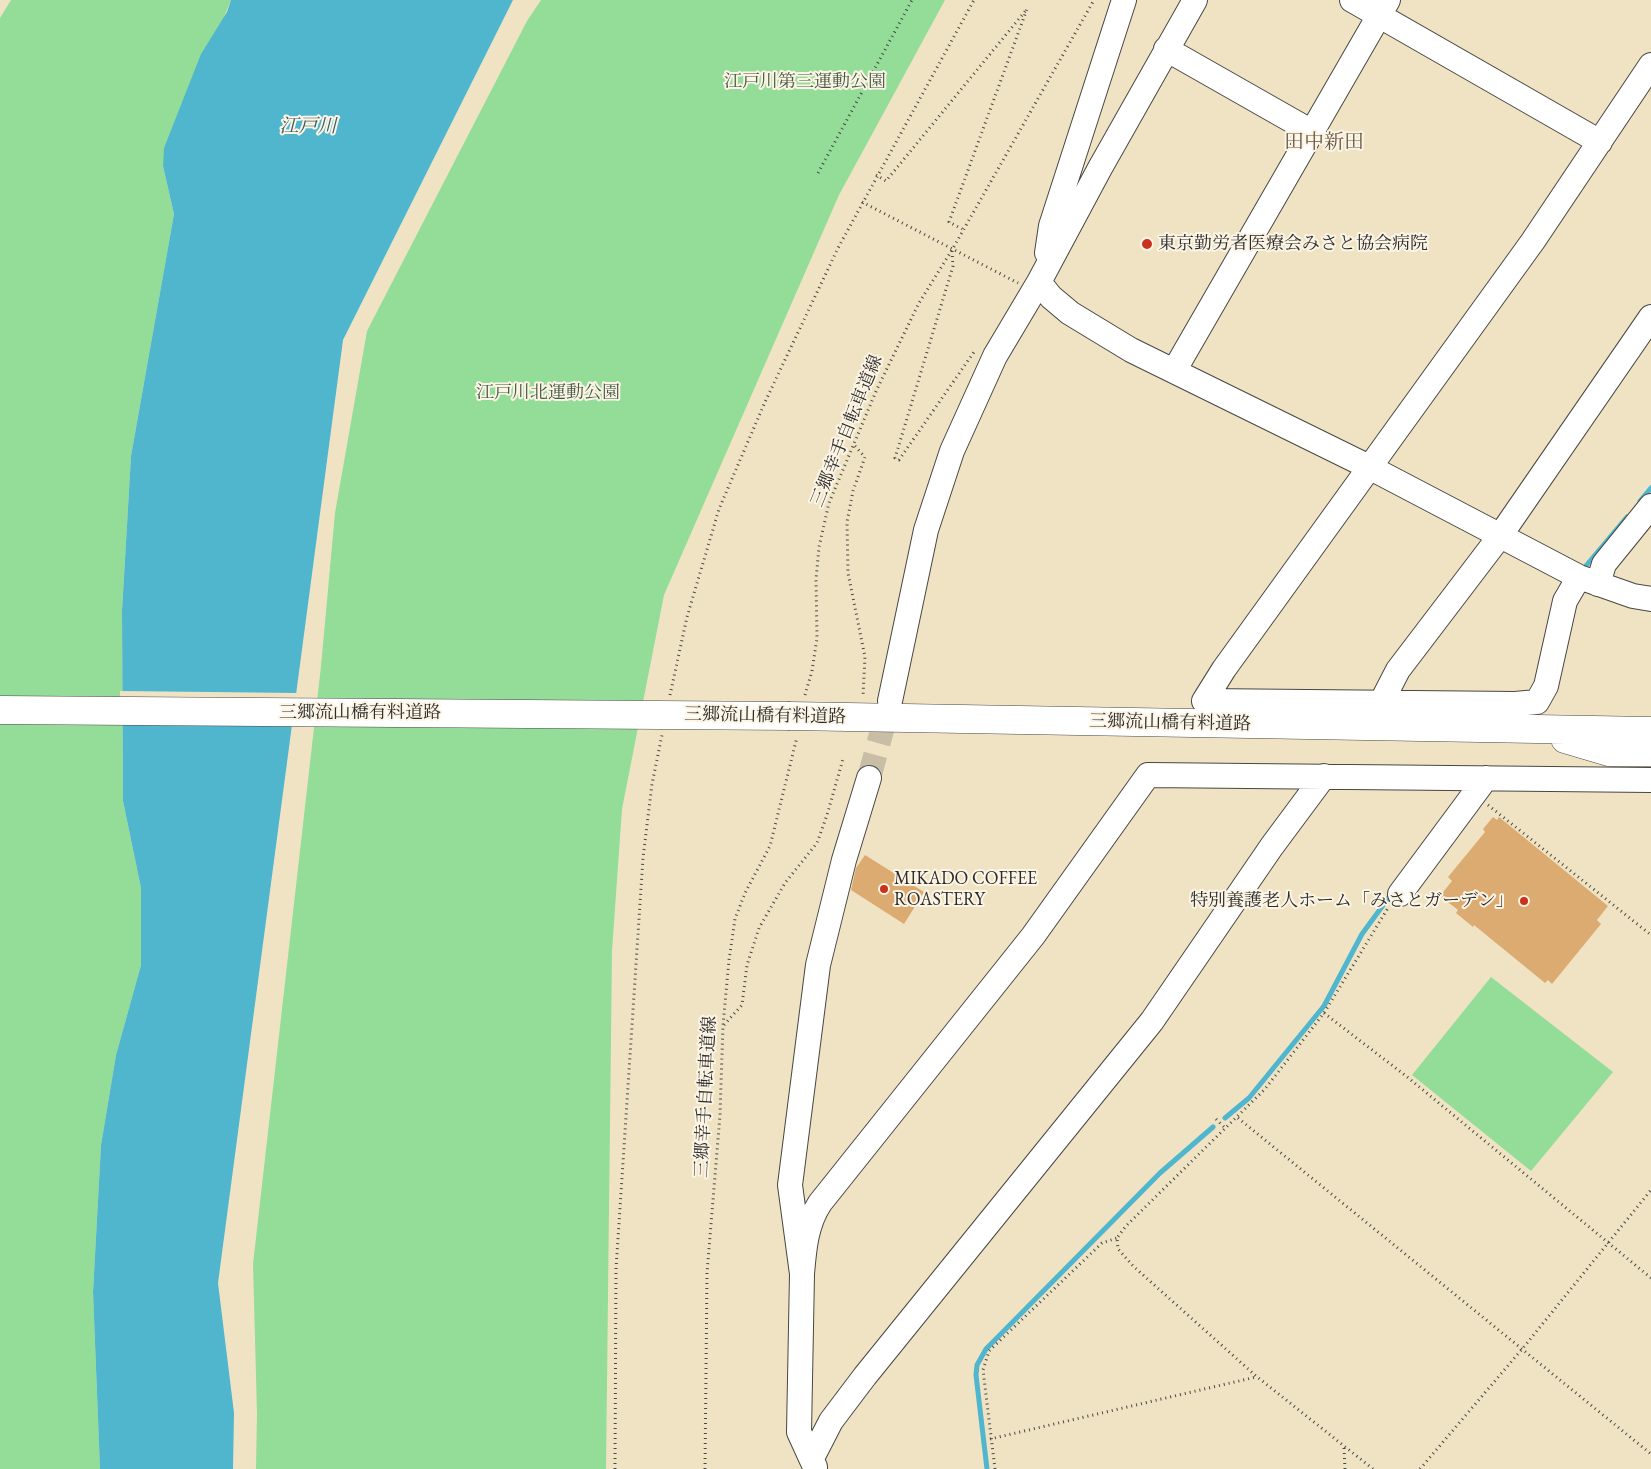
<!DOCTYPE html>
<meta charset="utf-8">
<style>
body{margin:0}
canvas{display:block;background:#efe3c4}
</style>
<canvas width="1651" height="1469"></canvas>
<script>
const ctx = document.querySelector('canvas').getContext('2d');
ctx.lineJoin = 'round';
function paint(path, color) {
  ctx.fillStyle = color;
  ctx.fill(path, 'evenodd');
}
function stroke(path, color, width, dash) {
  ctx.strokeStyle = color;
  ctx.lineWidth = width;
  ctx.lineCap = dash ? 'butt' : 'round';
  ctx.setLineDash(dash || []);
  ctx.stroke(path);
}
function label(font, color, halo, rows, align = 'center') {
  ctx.font = font + ' "EB Garamond","Noto Serif JP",serif';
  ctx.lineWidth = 4;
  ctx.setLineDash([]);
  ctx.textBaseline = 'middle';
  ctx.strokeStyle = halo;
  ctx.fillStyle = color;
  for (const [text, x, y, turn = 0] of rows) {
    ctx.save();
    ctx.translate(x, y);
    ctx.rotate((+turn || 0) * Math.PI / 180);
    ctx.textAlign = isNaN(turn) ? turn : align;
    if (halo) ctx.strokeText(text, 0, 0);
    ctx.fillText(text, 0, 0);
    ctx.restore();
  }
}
paint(new Path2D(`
 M11 0H231L163 166 174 214 131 456 122 611 123 801 141 888V965L116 1055 101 1145 93 1292 100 1469H0V18Z
 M541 0H945L839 195 664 595 622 809 612 951 606 1469H256L257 1414 253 1264 321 666 335 513 367 331 527 21Z
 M1491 977 1613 1072 1531 1171 1412 1075Z`), '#94dd98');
paint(new Path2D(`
 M231 0H513L343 340 218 1283 234 1413 233 1469H100L93 1292 101 1145 116 1055 141 965V888L123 801 122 611 131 456 174 214 163 166 164 148 201 54 227 12Z`), '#50b6ce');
paint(new Path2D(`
 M120 691 299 693 295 723 120 722Z`), '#efe3c4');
stroke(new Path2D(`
 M1640 501 1651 488
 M1585 567 1627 517
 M1225 1118 1249 1098 1324 1006 1362 934 1392 893
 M987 1469 976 1375 977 1365 986 1349 1160 1173 1213 1127`), '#50b6ce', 5);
paint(new Path2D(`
 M1493 817 1497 820 1499 817 1608 906 1597 920 1601 924 1552 984 1548 980 1545 983 1474 925 1473 927 1456 913 1458 910 1440 896 1452 881 1448 877 1485 832 1483 829Z
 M865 855 924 892 904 924 851 890 856 868Z`), '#dcab71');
stroke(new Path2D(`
 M869 778 890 701`), '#c8bea5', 24, [24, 12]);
const minor = new Path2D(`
 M1352 0 1600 142
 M1166 49 1312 132
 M1047 253 1051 226 1124 0
 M1039 282 1051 297 1070 313 1131 350 1369 467 1579 577 1633 596 1651 599
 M1174 371 1388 0
 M1598 584 1604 564 1651 506
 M890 701 926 530 952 451 995 356 1039 282 1100 168 1195 0
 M1204 701 1224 669 1533 241 1651 65
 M1204 701 1515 704 1537 702 1546 686 1565 601 1579 577
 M1381 703 1398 670 1500 536 1651 317
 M1400 894 1486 778
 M802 1274C804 1250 806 1224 820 1203L1033 936 1148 775 1651 780
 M812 1458 831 1421 865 1376 1152 1021 1272 846 1324 776
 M815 1467 799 1432 802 1274 790 1185 818 965 844 860 869 778`);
const major = new Path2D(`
 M790 716 1651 731
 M1565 739 1609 752H1651`);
stroke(minor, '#484742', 26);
stroke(major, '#484742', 29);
stroke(new Path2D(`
 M818 173 912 0
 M876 175 886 181 1027 9 949 222 962 229
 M862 202 1018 283
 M952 251 953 266 895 458 899 460 974 352
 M855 446 865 457 853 491 847 522 848 573 865 657 863 696
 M670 695 687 617 719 509 765 402 838 248 974 0
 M805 695 812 671 817 638 816 580 819 547 829 503 877 389 919 303 952 250 1094 0
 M1488 805 1651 935
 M1324 1013 1406 1076 1651 1278
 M724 1025 742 1005 747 965 759 928 785 883 817 843 827 815 843 759
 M1238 1118 1651 1454
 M1216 1119 1226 1129
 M990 1439 1256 1377
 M1344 1448 1345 1469
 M615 1469 616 1269 643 858 652 784 662 735
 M705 1469 707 1273 720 1115 723 1025 729 960 735 919 745 893 770 846 797 737
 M995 1469 983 1370 989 1351 1102 1243 1117 1238
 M1373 1469 1256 1376 1133 1266 1118 1249 1117 1238 1126 1226 1265 1089 1324 1013 1388 908
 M1420 1469 1523 1348 1651 1190`), '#484742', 3, [1, 4]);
stroke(minor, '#fff', 24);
stroke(major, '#fff', 28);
const majorBridge = new Path2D(`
 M0 710 790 716`);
stroke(majorBridge, '#484742', 29, []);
stroke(majorBridge, '#fff', 28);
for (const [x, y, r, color] of [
 [1147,244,6,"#c8321e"],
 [884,889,5,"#c8321e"],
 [1524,901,5,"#c8321e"]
]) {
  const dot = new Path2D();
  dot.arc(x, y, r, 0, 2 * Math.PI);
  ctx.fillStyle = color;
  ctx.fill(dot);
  stroke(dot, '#fcf5e5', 2);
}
label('18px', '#455846', '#fcf5e5', [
 ["江戸川第三運動公園",805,82],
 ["江戸川北運動公園",548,393]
]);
label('18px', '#2b2b2b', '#fcf5e5', [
 ["東京勤労者医療会みさと協会病院",1158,244],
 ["MIKADO COFFEE",894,879],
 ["ROASTERY",894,900],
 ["特別養護老人ホーム「みさとガーデン」",1514,901,"right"]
], 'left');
label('18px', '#2b2b2b', '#fcf5e5', [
 ["三郷幸手自転車道線",847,431,-68],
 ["三郷流山橋有料道路",360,713],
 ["三郷流山橋有料道路",765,716,1],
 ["三郷流山橋有料道路",1170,723,1],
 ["三郷幸手自転車道線",706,1097,-87]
]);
label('italic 19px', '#385c64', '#fcf5e5', [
 ["江戸川",308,127]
]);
label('20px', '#695844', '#fcf5e5', [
 ["田中新田",1324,143]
]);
</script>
